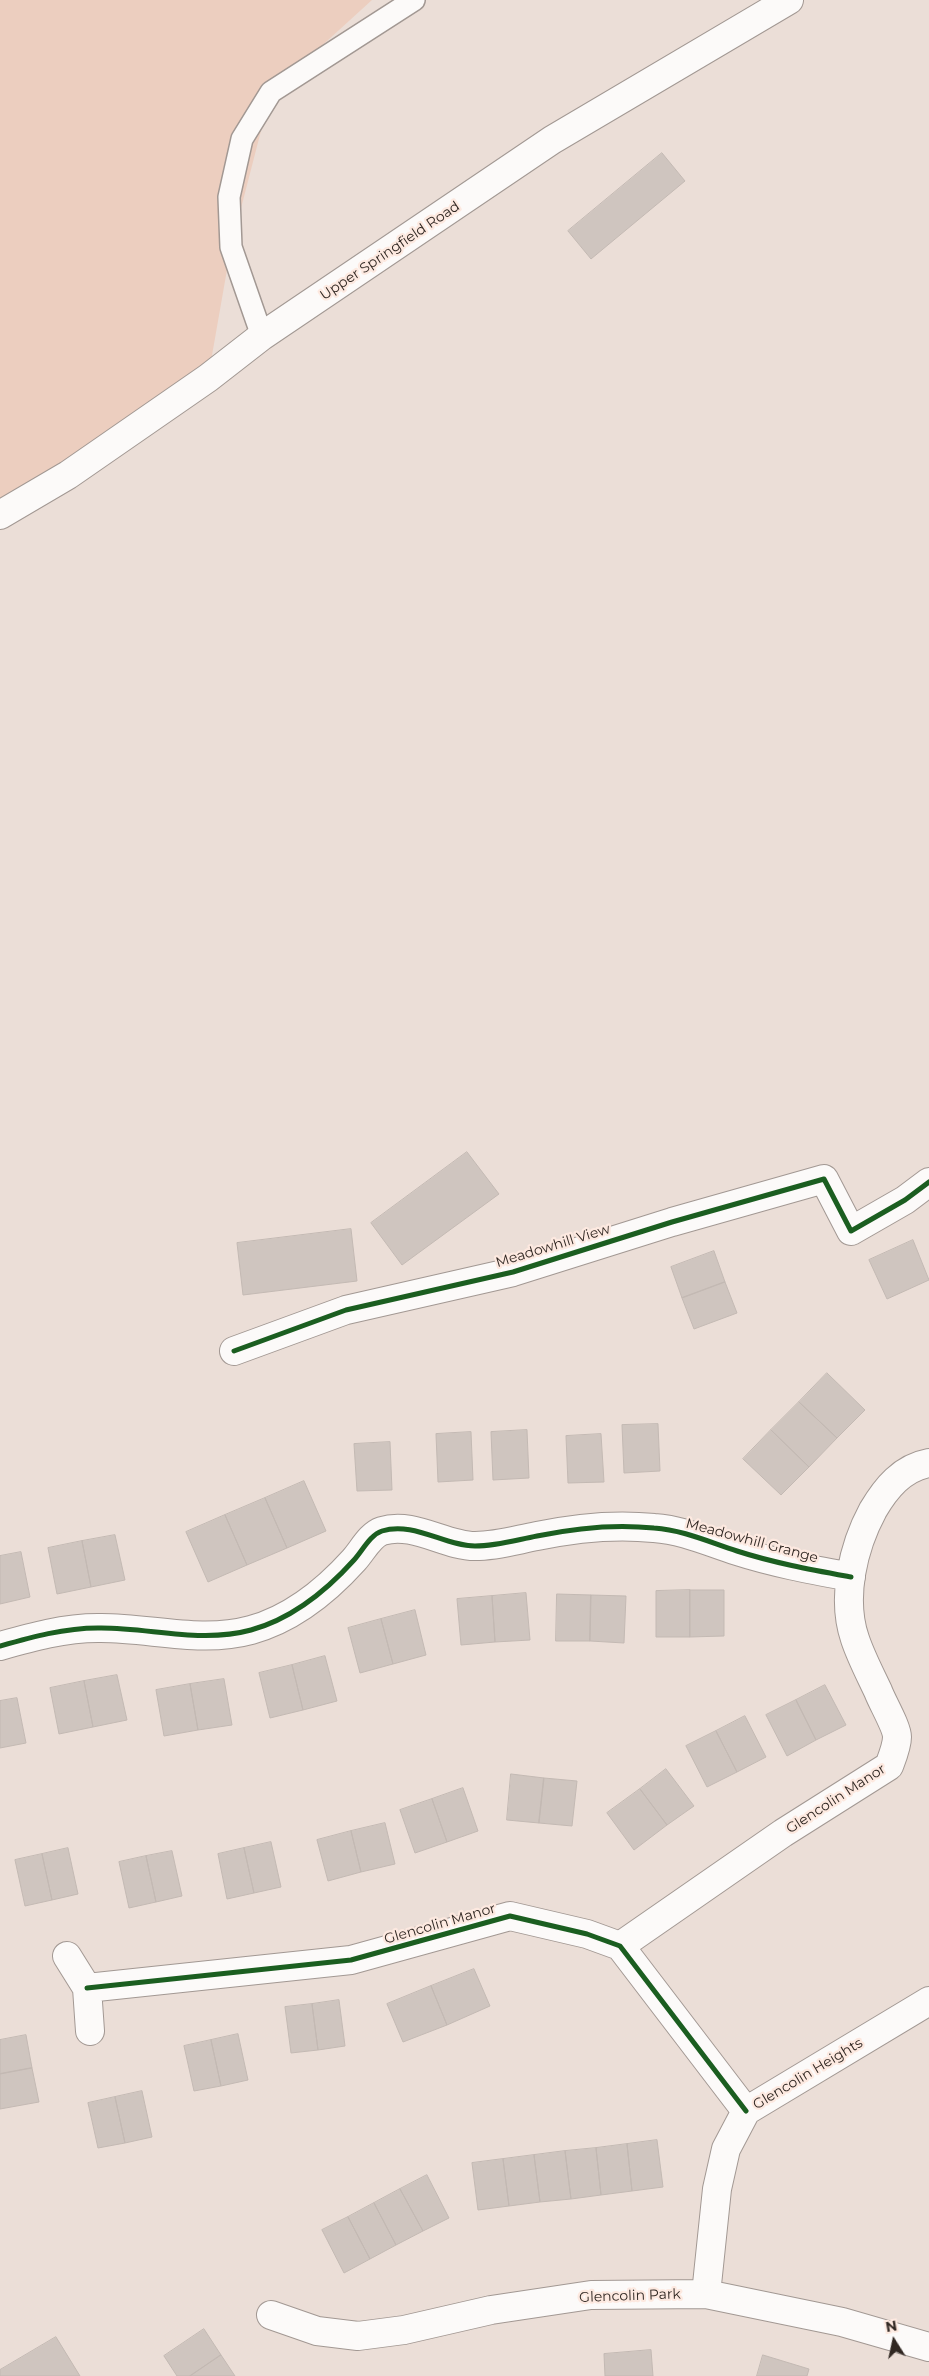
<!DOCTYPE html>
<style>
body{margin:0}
#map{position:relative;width:929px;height:2376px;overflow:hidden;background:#ebded7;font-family:Montserrat,sans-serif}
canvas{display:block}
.north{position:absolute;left:869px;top:2316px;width:50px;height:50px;-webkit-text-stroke:4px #fde9e0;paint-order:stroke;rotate:350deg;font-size:14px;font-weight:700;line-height:20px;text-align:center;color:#302722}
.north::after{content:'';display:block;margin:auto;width:18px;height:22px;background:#302722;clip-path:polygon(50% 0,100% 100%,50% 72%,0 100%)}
</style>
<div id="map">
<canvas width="929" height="2376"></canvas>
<div class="north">N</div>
</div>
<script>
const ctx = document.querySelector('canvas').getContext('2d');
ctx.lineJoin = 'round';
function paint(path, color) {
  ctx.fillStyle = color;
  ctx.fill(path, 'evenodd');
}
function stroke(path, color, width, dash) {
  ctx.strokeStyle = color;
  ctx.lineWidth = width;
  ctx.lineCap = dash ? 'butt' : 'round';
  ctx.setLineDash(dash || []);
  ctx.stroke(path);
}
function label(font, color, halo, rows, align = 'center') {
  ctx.font = font + ' Montserrat,sans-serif';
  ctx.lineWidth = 4.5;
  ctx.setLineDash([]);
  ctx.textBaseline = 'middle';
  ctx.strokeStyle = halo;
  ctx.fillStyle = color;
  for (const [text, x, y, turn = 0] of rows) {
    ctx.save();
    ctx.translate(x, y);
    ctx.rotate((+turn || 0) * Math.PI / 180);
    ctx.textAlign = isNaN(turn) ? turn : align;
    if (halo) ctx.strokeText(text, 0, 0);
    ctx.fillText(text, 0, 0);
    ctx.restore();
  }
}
paint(new Path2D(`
 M0 0H372L271 92 231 247 208 378 0 501Z`), '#eccebf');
const building = new Path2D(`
 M662 153 685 181 591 259 568 231Z
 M467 1152 499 1194 402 1265 371 1223Z
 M351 1229 357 1281 243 1295 237 1243Z
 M913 1240 929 1280 887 1299 869 1260Z
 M714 1251 725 1282 682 1298 671 1267Z
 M725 1282 737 1313 694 1329 682 1298Z
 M827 1373 865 1410 837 1438 799 1402Z
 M799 1402 837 1438 809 1467 771 1430Z
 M658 1424 660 1471 624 1473 622 1425Z
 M527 1430 529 1478 493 1480 491 1432Z
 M771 1430 809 1467 781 1495 743 1459Z
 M471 1432 473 1480 438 1482 436 1434Z
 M601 1434 604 1482 568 1483 566 1436Z
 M390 1442 392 1490 357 1491 354 1444Z
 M304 1481 326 1531 287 1548 265 1498Z
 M265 1498 287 1548 247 1565 225 1515Z
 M225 1515 247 1565 208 1582 186 1532Z
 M115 1535 125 1580 91 1587 82 1541Z
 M82 1541 91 1587 57 1594 48 1548Z
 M21 1552 30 1597 0 1604V1556Z
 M690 1590V1637H656V1591Z
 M690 1590H724V1636L690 1637Z
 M526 1593 530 1640 495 1642 492 1596Z
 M557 1594 591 1595 590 1641H556Z
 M591 1595 626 1596 624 1643 590 1641Z
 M492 1596 495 1642 461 1645 457 1599Z
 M415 1610 426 1655 393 1664 381 1619Z
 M381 1619 393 1664 360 1673 348 1628Z
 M325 1656 337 1701 303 1710 292 1665Z
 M292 1665 303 1710 270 1718 259 1673Z
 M117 1675 127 1720 93 1727 84 1681Z
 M224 1679 232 1725 198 1730 190 1684Z
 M84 1681 93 1727 59 1734 50 1688Z
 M190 1684 198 1730 164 1736 156 1690Z
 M825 1685 846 1725 816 1740 796 1700Z
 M17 1698 26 1743 0 1748V1701Z
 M796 1700 816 1740 787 1756 766 1715Z
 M745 1716 766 1757 737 1772 716 1731Z
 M716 1731 737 1772 707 1787 686 1746Z
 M666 1769 694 1806 667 1825 640 1789Z
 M511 1774 544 1778 539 1823 507 1820Z
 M544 1778 577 1781 572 1826 539 1823Z
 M463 1788 478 1831 447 1842 432 1799Z
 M640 1789 667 1825 634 1850 607 1813Z
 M432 1799 447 1842 415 1853 400 1810Z
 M385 1823 395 1864 361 1872 351 1831Z
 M351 1831 361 1872 328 1881 317 1840Z
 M271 1842 281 1887 254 1893 244 1848Z
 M68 1848 78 1894 52 1900 42 1854Z
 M244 1848 254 1893 227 1899 218 1854Z
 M172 1851 182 1896 156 1902 146 1856Z
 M42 1854 52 1900 25 1906 15 1860Z
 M146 1856 156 1902 129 1908 119 1862Z
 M474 1969 490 2006 447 2025 431 1986Z
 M431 1986 447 2025 403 2042 387 2004Z
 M339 2000 345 2046 318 2050 312 2004Z
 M312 2004 318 2050 291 2053 285 2007Z
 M238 2034 248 2080 221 2086 211 2040Z
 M26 2035 32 2068 0 2074V2040Z
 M211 2040 221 2086 194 2091 184 2046Z
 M32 2068 39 2102 0 2109V2074Z
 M142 2091 152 2137 125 2143 115 2097Z
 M115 2097 125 2143 98 2148 88 2103Z
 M657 2140 663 2187 632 2191 627 2144Z
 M627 2144 632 2191 601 2195 596 2148Z
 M596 2148 601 2195 571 2199 565 2151Z
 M565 2151 571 2199 540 2202 534 2155Z
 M534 2155 540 2202 509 2206 503 2159Z
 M503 2159 509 2206 478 2210 472 2163Z
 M427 2175 449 2218 423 2231 400 2189Z
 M400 2189 423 2231 396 2245 374 2203Z
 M374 2203 396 2245 370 2259 348 2217Z
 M348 2217 370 2259 344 2273 322 2230Z
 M204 2329 221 2355 190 2376H177L164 2356Z
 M56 2337 80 2376H0V2370Z
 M651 2350 653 2376H605L604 2354Z
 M221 2355 235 2376H190Z
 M763 2355 809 2369 807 2376H757Z`);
paint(building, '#cfc5bf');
stroke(building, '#c3b9b3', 1);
const service = new Path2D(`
 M262 336 231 247 229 197 242 139 271 92 414 0`);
const minor = new Path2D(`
 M234 1351 346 1310 513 1272 672 1222 824 1179 851 1231 905 1200 929 1182
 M0 1646C32 1637 64 1628 98 1628 148 1627 200 1644 251 1630 291 1619 327 1590 354 1560 363 1550 370 1535 382 1531 413 1521 445 1546 475 1546 497 1546 516 1540 537 1536 575 1528 616 1524 654 1528 683 1530 709 1542 737 1551 774 1563 813 1570 851 1577
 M620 1946 783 1833 889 1766C892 1758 897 1746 897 1737 897 1727 882 1702 878 1691 870 1674 861 1657 855 1639 841 1598 853 1547 873 1510 886 1488 902 1468 929 1463
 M67 1956 87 1988 90 2031
 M87 1988 351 1960 510 1916 587 1934 620 1946 746 2111
 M706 2294 717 2189 726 2149 746 2111 929 2001
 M271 2315 317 2331 358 2336 404 2330 491 2310 591 2295 706 2294 842 2322 929 2347`);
const secondary = new Path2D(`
 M0 515 68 475 208 378 262 336 552 140 789 0`);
stroke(service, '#a29893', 24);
stroke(minor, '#a29893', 30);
stroke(secondary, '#a29893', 30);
stroke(service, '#fcfaf9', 21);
stroke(minor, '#fcfaf9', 28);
stroke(secondary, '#fcfaf9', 28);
stroke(new Path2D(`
 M234 1351 346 1310 513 1272 672 1222 824 1179 851 1231 905 1200 929 1182
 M0 1646C32 1637 64 1628 98 1628 148 1627 200 1644 251 1630 291 1619 327 1590 354 1560 363 1550 370 1535 382 1531 413 1521 445 1546 475 1546 497 1546 516 1540 537 1536 575 1528 616 1524 654 1528 683 1530 709 1542 737 1551 774 1563 813 1570 851 1577
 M87 1988 351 1960 510 1916 587 1934 620 1946 746 2111`), '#1b5e20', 5);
label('14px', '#302722', '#fde9e0', [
 ["Upper Springfield Road",390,251,-34],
 ["Meadowhill View",553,1246,-17],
 ["Meadowhill Grange",752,1541,15],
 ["Glencolin Manor",836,1799,-33],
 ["Glencolin Manor",440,1924,-16],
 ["Glencolin Heights",808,2074,-31],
 ["Glencolin Park",630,2296,-2]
]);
</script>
